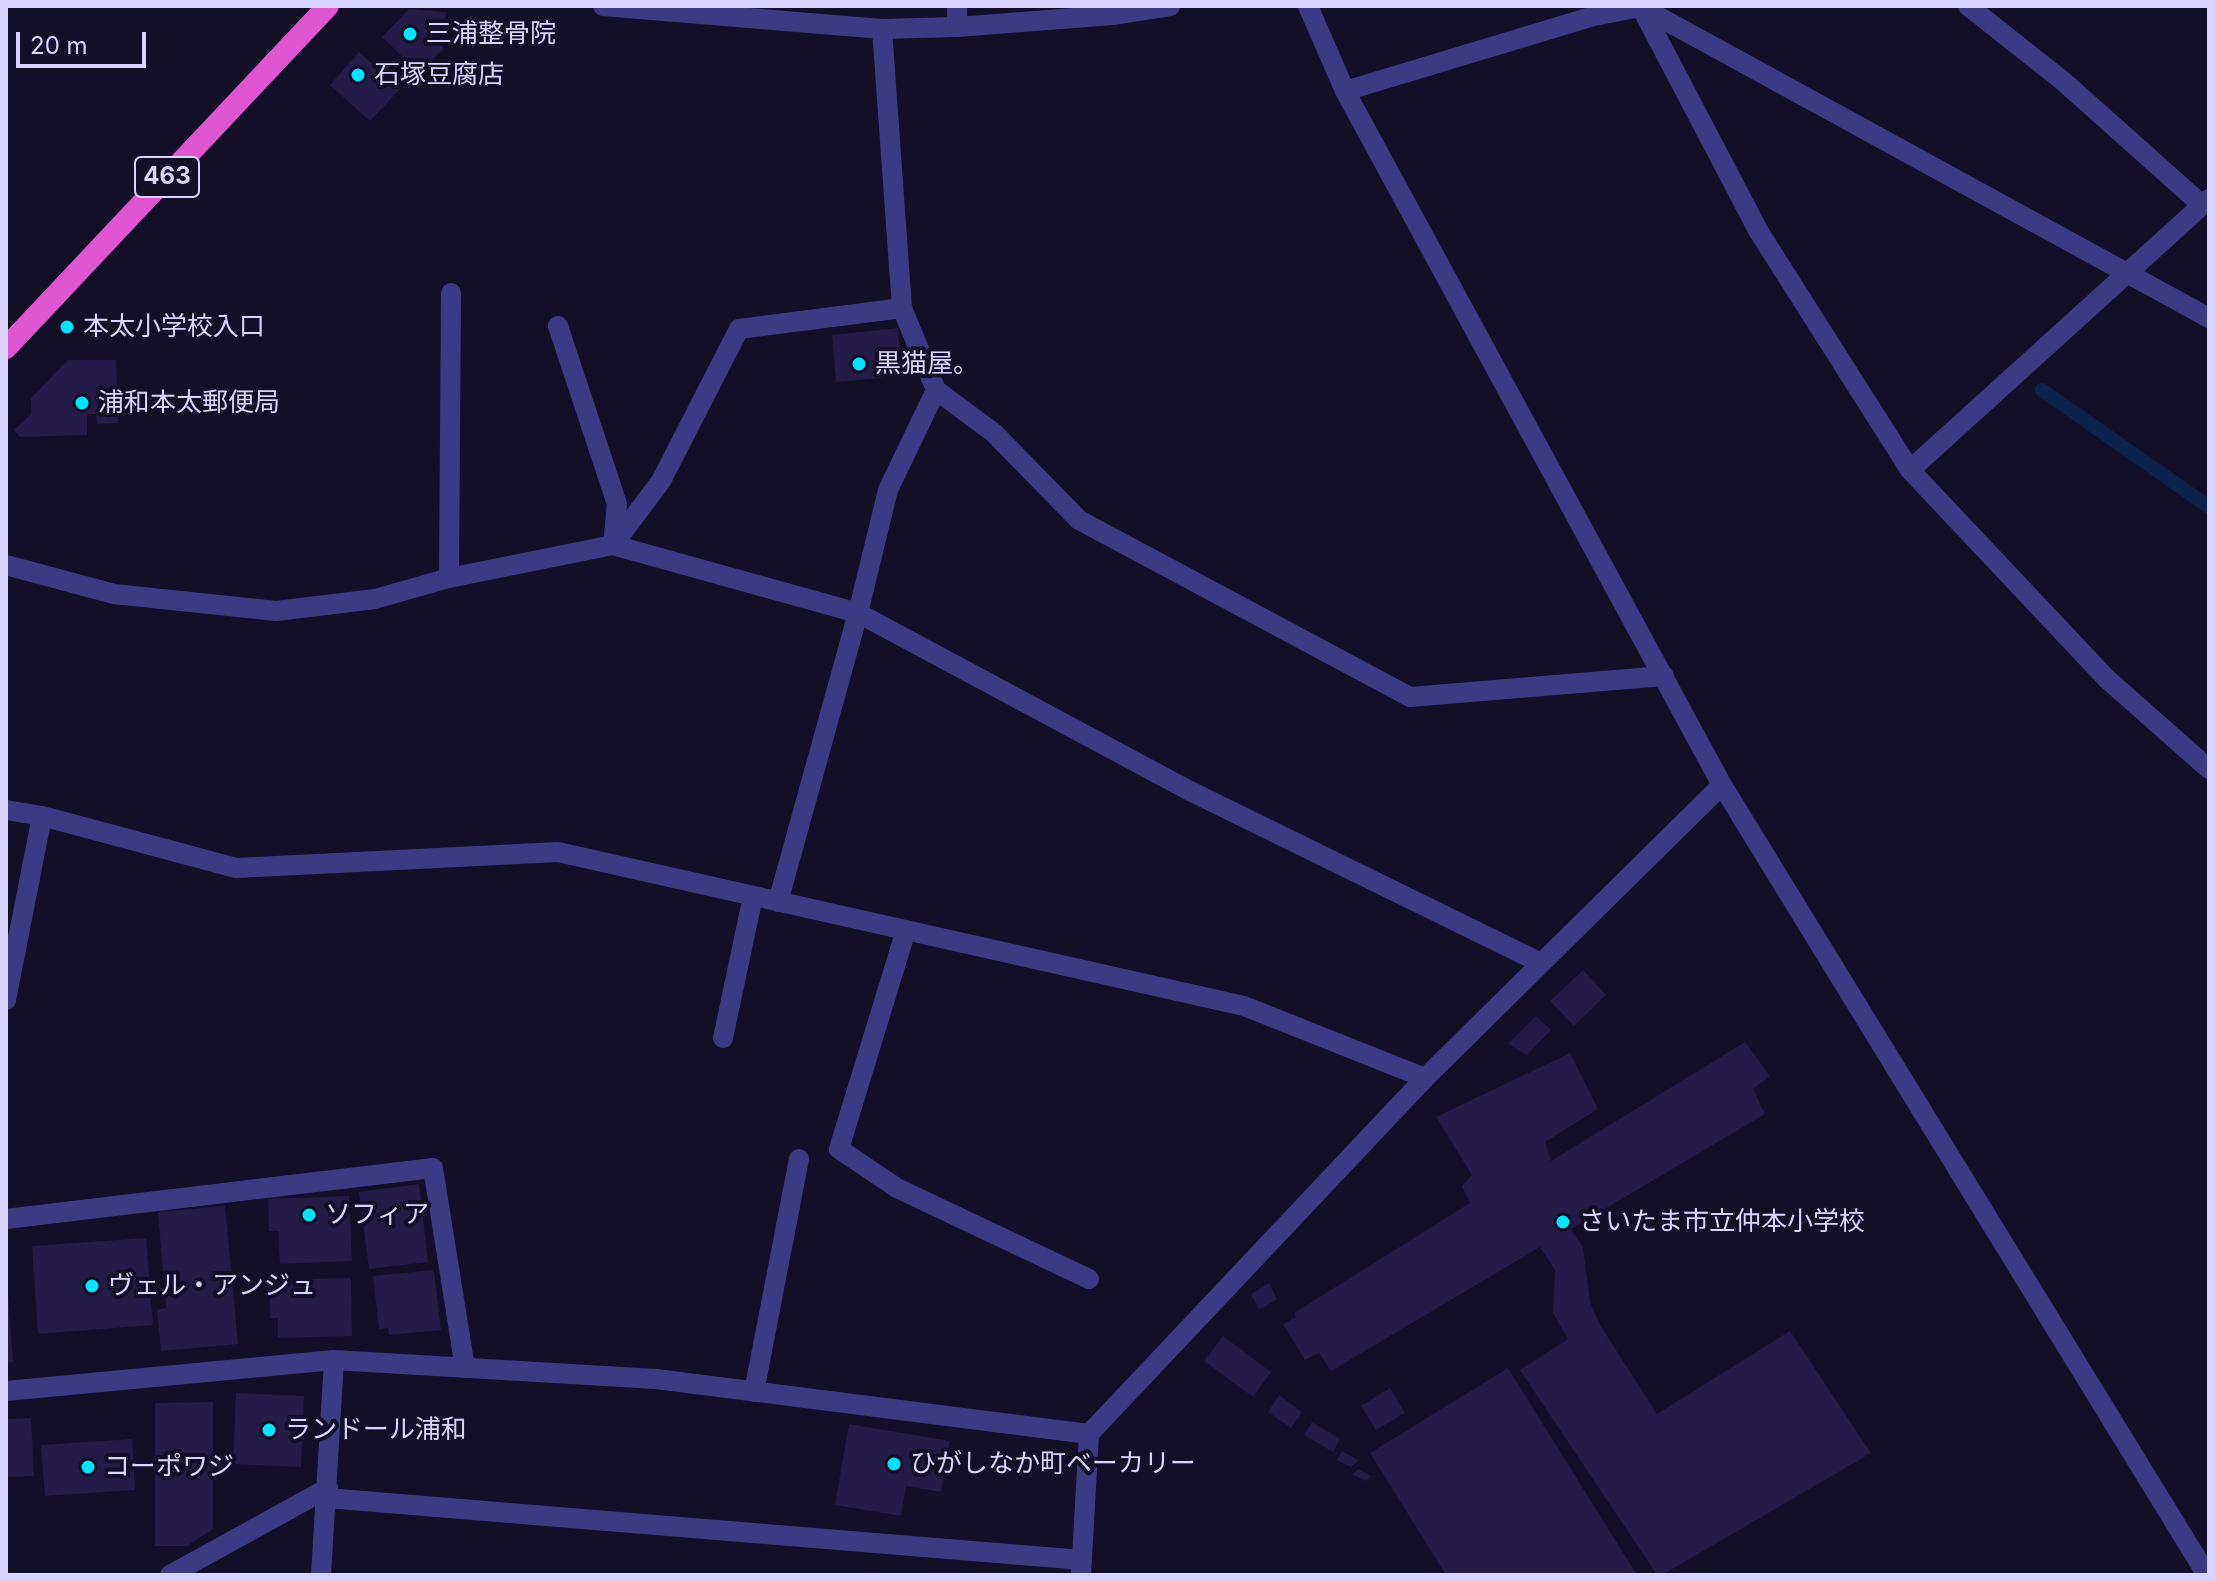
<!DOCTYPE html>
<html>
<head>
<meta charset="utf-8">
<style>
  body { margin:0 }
  #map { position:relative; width:2215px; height:1581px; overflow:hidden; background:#130f26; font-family:Inter,sans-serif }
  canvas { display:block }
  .frame { position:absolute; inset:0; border:8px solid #d9d4ff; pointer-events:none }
  .scale { position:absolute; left:16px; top:32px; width:130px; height:36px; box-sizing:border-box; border:4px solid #d9d4ff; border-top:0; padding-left:10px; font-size:24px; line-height:28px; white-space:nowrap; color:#d9d4ff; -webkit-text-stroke:6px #130f26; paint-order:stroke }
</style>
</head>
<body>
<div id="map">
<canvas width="2215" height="1581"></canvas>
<div class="frame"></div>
<div class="scale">20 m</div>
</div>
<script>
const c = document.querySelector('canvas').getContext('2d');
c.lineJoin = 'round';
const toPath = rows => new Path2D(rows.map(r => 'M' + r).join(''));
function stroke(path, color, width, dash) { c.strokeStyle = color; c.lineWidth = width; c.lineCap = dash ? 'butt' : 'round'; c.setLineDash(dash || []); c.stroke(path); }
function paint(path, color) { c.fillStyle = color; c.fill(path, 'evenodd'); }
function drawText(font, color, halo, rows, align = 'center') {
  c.font = font + ' Inter,"Noto Sans JP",sans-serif'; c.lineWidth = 8; c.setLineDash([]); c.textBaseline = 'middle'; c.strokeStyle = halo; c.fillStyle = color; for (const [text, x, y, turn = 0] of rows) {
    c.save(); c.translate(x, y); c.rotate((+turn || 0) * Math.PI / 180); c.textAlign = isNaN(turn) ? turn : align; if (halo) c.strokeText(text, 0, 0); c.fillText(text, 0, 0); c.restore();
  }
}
const stream = toPath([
  [2042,390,2209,507]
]);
const building = toPath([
  [409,9,446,12,443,49,420,74,382,37],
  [359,52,400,89,370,121,330,85],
  [898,328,902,376,836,382,832,335],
  [68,360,116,360,118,423,97,424,96,414,87,414,87,435,20,437,14,430,31,414,31,398],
  [1583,970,1606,995,1574,1026,1550,1001],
  [1536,1016,1551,1030,1527,1055,1508,1044],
  [1745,1042,1770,1076,1753,1089,1765,1114,1571,1229,1583,1247,1590,1302,1600,1325,1657,1414,1790,1331,1871,1453,1662,1575,1657,1575,1520,1370,1568,1339,1553,1313,1555,1270,1540,1247,1331,1371,1319,1353,1305,1360,1283,1324,1296,1317,1294,1313,1470,1203,1462,1186,1472,1175,1436,1117,1570,1053,1598,1109,1545,1142,1551,1161],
  [419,1184,428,1262,369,1269,359,1192],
  [349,1196,352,1261,280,1264,278,1231,269,1231,268,1199],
  [225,1206,238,1344,161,1351,157,1310,166,1308,158,1212],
  [146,1238,153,1325,38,1334,32,1246],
  [434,1270,441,1330,389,1335,388,1328,379,1329,373,1276],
  [351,1278,352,1336,278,1338,278,1318,270,1318,269,1280],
  [1269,1283,1277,1299,1259,1310,1251,1294],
  [6,1293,8,1293,13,1362,6,1363],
  [1223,1336,1271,1372,1253,1397,1204,1361],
  [1508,1368,1637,1575,1446,1575,1370,1453],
  [1390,1388,1405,1413,1376,1430,1361,1406],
  [236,1393,304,1396,301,1467,233,1464],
  [1279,1395,1302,1412,1291,1428,1268,1412],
  [213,1402,213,1529,187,1546,155,1546,155,1403],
  [31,1418,34,1476,6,1477,6,1419],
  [1312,1422,1340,1439,1333,1452,1304,1435],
  [849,1424,950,1441,941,1492,906,1486,901,1516,835,1505],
  [132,1439,135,1490,45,1496,41,1445],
  [1342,1451,1359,1460,1351,1467,1337,1460],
  [1359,1469,1371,1476,1366,1481,1352,1474]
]);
const service = toPath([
  [957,6,957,27],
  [1968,6,2063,81,2202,205],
  [558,326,617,504,613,545],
  [449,578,451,293],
  [906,930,839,1149,897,1188,1089,1279],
  [723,1038,753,896],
  [6,1219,433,1168,465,1368],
  [754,1392,799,1159],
  [1081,1575,1089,1434,1425,1078,1722,785]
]);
const minor = toPath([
  [603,6,882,29,957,27,1113,15,1170,6],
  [1308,6,1345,91,1722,785,2207,1575],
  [1641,7,1759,232,1910,470,2107,679,2209,769],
  [882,29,902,308,936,390,994,433,1079,520,1410,697,1664,676],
  [1345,91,1594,16,1641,7,2209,318],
  [1910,470,2209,199],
  [613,545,661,481,739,329,902,308],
  [6,565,114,594,276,611,375,599,449,578,613,545,858,613,1188,790,1541,963],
  [6,810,42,816,236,868,558,852,1244,1006,1425,1078],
  [778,902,858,613,888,490,936,390],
  [6,1000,42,816],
  [6,1391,334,1360,656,1379,1089,1434],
  [327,1498,1082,1560],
  [170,1575,328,1488],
  [321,1575,334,1360]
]);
const trunk = toPath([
  [6,348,328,6]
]);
const markers = [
  [410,34,8,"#00e5ff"],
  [358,75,8,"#00e5ff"],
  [67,327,8,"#00e5ff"],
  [859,364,8,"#00e5ff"],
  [82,403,8,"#00e5ff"],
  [309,1215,8,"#00e5ff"],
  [1563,1222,8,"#00e5ff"],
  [92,1286,8,"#00e5ff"],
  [269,1430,8,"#00e5ff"],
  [894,1464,8,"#00e5ff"],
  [88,1467,8,"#00e5ff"]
];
const shields = [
  [167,177,64]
];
const shieldNames = [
  ["463",167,177]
];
const poiNames = [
  ["三浦整骨院",426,34],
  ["石塚豆腐店",374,75],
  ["本太小学校入口",83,327],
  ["黒猫屋。",875,364],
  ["浦和本太郵便局",98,403],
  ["ソフィア",325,1215],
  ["さいたま市立仲本小学校",1579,1222],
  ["ヴェル・アンジュ",108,1286],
  ["ランドール浦和",285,1430],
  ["ひがしなか町ベーカリー",910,1464],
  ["コーポワジ",104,1467]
];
stroke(stream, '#0c2248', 14);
paint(building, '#241b47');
stroke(service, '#3d3a85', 20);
stroke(minor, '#3d3a85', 20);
stroke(trunk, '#e055d1', 22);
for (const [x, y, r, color] of markers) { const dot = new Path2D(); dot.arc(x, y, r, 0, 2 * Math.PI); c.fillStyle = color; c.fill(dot); stroke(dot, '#130f26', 3); }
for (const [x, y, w] of shields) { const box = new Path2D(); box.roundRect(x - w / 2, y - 20, w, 40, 6); c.fillStyle = '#130f26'; c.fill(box); stroke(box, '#d9d4ff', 2); }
drawText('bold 24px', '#d9d4ff', null, shieldNames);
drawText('26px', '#d9d4ff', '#130f26', poiNames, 'left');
</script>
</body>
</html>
